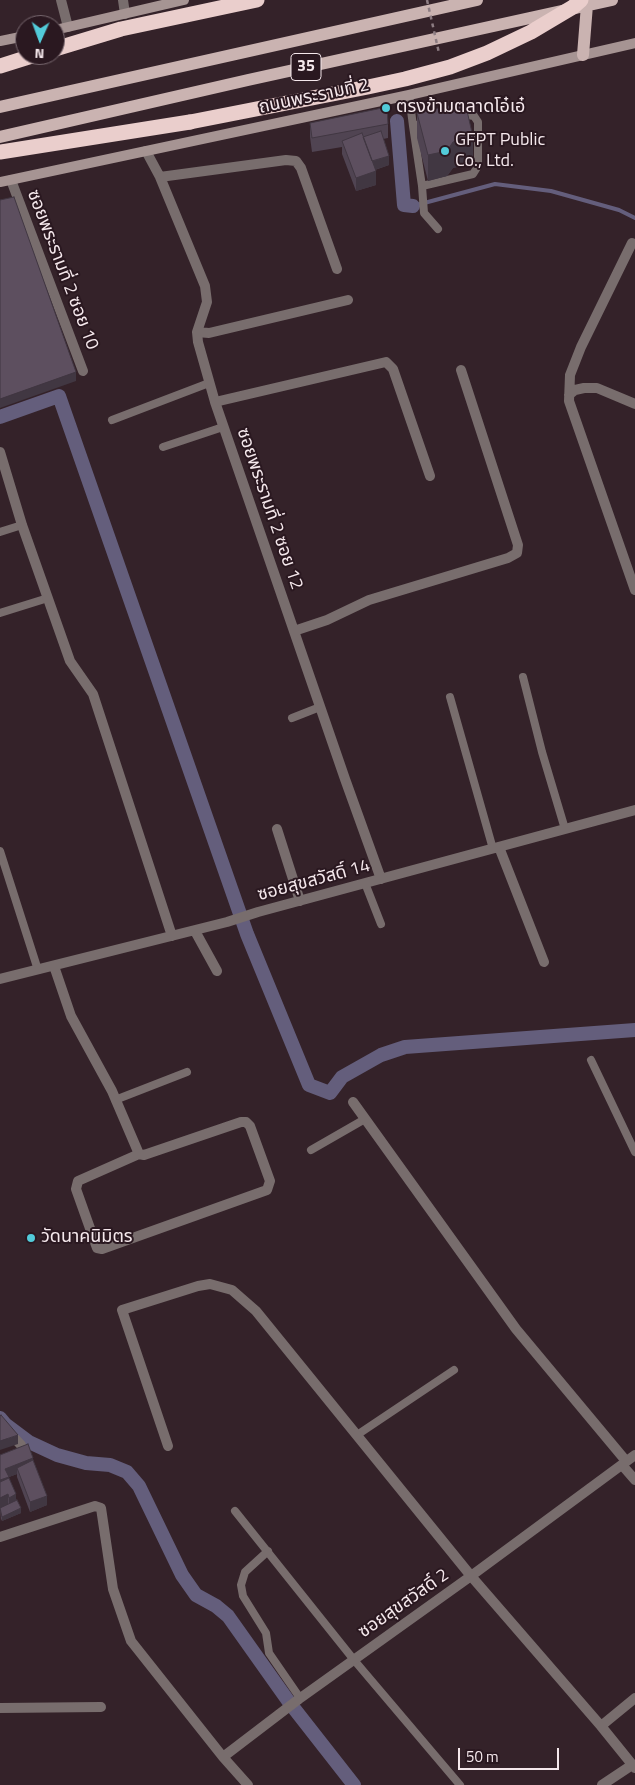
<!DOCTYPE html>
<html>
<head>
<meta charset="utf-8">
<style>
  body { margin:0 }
  #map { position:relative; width:635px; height:1785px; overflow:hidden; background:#342229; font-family:"Titillium Web",sans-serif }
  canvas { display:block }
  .north { position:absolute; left:15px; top:15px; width:50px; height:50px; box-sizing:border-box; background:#2a1820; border:1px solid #7b6b72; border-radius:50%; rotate:182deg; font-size:14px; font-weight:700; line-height:20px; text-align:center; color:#f5e8ec }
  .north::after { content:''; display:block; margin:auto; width:18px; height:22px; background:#52cbd9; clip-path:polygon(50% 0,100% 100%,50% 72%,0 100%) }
  .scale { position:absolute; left:458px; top:1748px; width:101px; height:22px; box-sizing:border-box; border:2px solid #f5e8ec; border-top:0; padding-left:6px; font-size:15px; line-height:18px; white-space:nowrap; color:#f5e8ec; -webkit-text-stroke:4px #2a1820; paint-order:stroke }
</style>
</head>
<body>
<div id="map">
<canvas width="635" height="1785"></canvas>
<div class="north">N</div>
<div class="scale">50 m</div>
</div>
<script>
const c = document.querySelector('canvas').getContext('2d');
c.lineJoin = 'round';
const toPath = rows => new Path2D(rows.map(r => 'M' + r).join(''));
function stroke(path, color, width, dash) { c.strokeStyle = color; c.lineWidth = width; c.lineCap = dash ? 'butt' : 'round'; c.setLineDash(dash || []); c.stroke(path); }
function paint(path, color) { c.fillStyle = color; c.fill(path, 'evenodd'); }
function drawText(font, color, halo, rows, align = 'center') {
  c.font = font + ' "Titillium Web","Noto Sans Thai",sans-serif'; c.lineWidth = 4; c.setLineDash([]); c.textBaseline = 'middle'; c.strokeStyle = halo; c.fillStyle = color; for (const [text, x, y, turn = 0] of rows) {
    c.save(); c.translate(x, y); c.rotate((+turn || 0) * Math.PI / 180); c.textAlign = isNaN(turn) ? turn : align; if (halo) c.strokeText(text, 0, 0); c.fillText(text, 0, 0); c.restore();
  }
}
const stream = toPath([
  [413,206,495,184,551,191,619,210,635,218]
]);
const canal = toPath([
  [397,121,404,205,413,206],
  [0,417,59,396,247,934,309,1085,330,1093,342,1077,381,1055,405,1047,635,1030],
  [0,1418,5,1424,29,1442,57,1455,86,1463,110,1465,127,1472,139,1486,182,1575,196,1595,216,1606,228,1616,289,1702,354,1785]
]);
const service = toPath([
  [409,95,413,126,425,123],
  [413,126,422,186],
  [438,229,424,213,422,186,473,174,478,166,478,122,474,116,467,115,458,117],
  [112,420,209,383],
  [163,447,223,427],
  [0,532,22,525],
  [0,613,48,598],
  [523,677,542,752,565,829],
  [450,697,493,849],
  [292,718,320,707],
  [0,851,38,970],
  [365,883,381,924],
  [591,1060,635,1152],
  [115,1100,187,1072],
  [311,1150,365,1119],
  [357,1435,454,1370],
  [235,1511,354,1660,460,1785],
  [268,1551,245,1572,241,1585,243,1596,266,1633,269,1653,300,1698]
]);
const minor = toPath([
  [61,0,68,27],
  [123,0,125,14],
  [146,151,160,177,205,286,207,302,197,332,198,342,215,402,345,779,381,879],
  [160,177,286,160,296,161,301,168,337,269],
  [11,180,83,371],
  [632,243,581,347,570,375,569,401,635,590],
  [197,332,209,333,348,300],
  [569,395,575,390,584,388,597,388,635,404],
  [215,402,386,362,393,369,430,476],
  [0,452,22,525,70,661,93,694,172,936],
  [294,631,327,620,369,600,508,558,517,553,518,545,461,370],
  [277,829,300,901],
  [499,847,544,962],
  [195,931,217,971],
  [54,966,71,1016,112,1091,139,1154],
  [0,979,227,922,258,912,635,810],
  [353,1102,516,1329,626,1461],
  [241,1122,246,1122,250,1126,270,1181,267,1190,102,1249,97,1248,76,1189,78,1181,139,1154,144,1155,241,1122],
  [0,1423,21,1445,23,1451,17,1457,0,1464],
  [168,1446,122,1310,198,1286,210,1284,232,1290,256,1311,471,1576,601,1726,635,1768],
  [622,1465,635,1480],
  [0,1537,95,1506,101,1508,113,1589,131,1641,223,1757],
  [0,1708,101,1707],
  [601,1726,635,1698],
  [248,1785,223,1757,299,1699,471,1576,635,1455],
  [602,1785,632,1765]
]);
const secondary = toPath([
  [55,30,184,0],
  [0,41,25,36],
  [0,182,409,95,635,43]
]);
const primary = toPath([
  [583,55,587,5],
  [0,107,477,0],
  [0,137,248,80,612,0]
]);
const motorway = toPath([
  [55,49,121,29,257,0],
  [0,66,35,55],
  [0,152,190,122]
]);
const pathBridge = toPath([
  [427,0,439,53]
]);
const motorwayBridge = toPath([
  [190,122,368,87,405,79,450,67,487,53,531,32,573,7,581,0]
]);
const wall = toPath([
  [417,113,473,163,453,168,447,176,428,181,417,138],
  [310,123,388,124,388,138,383,139,389,165,375,170,376,185,356,191,342,154,342,147,312,152,310,137],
  [0,1455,33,1461,47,1505,30,1512,17,1477,17,1474,9,1477,9,1478,21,1513,2,1521,1,1519,1,1522,0,1508,8,1504]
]);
const shadedWall = toPath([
  [473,137,473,163,453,168,447,176,428,181,428,155,453,142],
  [389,156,389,165,371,171,371,162],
  [376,171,376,185,356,191,356,178],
  [76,372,76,381,0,408,0,399],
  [18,1435,18,1444,0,1450,0,1441],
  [33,1458,33,1467,17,1468,17,1474,9,1477,9,1486,0,1490,0,1480,5,1469],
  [8,1494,8,1504,0,1508,0,1498],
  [16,1494,16,1504,9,1507,9,1498],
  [47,1496,47,1505,30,1512,30,1502],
  [21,1508,21,1513,2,1521,2,1517]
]);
const building = toPath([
  [465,102,473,137,453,142,447,151,428,155,417,113,465,102],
  [387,107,388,124,312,138,310,123,387,107],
  [381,131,389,156,372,161,363,137,381,131],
  [362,133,376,171,356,178,342,141,362,133],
  [14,197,76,372,0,399,0,200,14,197],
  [1,1415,18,1435,0,1441,0,1416,1,1415],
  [28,1444,33,1458,5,1469,9,1477,0,1480,0,1455,28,1444],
  [33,1460,47,1496,30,1502,17,1468,33,1460],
  [9,1478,16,1494,9,1498,8,1494,0,1498,0,1482,9,1478],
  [17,1500,21,1508,2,1517,0,1508,17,1500]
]);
const markers = [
  [386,108,5,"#52cbd9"],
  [445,151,5,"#52cbd9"],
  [31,1238,5,"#52cbd9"]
];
const shields = [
  [306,67,30]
];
const shieldNames = [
  ["35",306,67]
];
const streetNames = [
  ["ถนนพระรามที่ 2",314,97,-12],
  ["ซอยพระรามที่ 2 ซอย 10",62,270,69],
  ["ซอยพระรามที่ 2 ซอย 12",269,509,71],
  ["ซอยสุขสวัสดิ์ 14",314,881,-15],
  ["ซอยสุขสวัสดิ์ 2",404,1604,-35]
];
const poiNames = [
  ["ตรงข้ามตลาดโอ๋เอ๋",396,108],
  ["GFPT Public",455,141],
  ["Co., Ltd.",455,162],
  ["วัดนาคนิมิตร",41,1238]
];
stroke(stream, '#645e7c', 4);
stroke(canal, '#645e7c', 14);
stroke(service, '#786d6d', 8);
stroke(minor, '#786d6d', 10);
stroke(secondary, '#a69493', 10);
stroke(primary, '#cab3b1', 12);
stroke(motorway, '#eacecc', 15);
stroke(pathBridge, '#8d7d83', 2.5, [4, 4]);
stroke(motorwayBridge, '#eacecc', 15);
paint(wall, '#504452');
paint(shadedWall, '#413742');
paint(building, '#5d4f5f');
stroke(building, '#413742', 1);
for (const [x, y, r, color] of markers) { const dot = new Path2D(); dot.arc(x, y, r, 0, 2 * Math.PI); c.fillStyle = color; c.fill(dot); stroke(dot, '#2a1820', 2); }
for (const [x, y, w] of shields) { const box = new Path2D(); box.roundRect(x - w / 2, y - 13.5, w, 27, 4); c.fillStyle = '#2a1820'; c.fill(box); stroke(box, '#f5e8ec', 1); }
drawText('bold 16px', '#f5e8ec', null, shieldNames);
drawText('18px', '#f5e8ec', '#2a1820', streetNames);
drawText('18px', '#f5e8ec', '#2a1820', poiNames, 'left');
</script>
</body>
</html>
